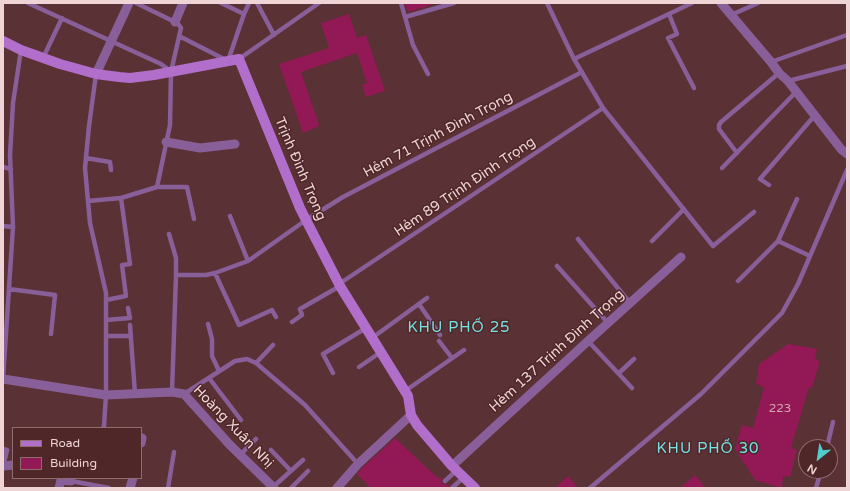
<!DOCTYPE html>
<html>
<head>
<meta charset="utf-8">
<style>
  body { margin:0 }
  #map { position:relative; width:850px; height:491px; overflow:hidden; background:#5a3134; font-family:"Varela Round",sans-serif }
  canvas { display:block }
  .frame { position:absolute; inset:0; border:4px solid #eed4d4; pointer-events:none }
  .legend { position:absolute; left:12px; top:427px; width:130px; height:52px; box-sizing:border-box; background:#4f2729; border:1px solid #8f6c6d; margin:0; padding:5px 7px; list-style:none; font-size:12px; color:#eed4d4 }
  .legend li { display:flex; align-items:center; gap:8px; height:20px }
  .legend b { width:20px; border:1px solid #8f6c6d }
  .north { position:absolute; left:798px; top:439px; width:40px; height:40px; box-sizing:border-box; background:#4f2729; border:1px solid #8f6c6d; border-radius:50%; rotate:210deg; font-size:11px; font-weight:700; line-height:16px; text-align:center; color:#eed4d4 }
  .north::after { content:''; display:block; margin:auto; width:14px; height:18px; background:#52cdce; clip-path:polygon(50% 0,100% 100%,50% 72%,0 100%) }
</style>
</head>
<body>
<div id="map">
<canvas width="850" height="491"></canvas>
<div class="frame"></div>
<ul class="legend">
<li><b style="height:5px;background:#b26ecb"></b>Road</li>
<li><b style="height:11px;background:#921955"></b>Building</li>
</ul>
<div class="north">N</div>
</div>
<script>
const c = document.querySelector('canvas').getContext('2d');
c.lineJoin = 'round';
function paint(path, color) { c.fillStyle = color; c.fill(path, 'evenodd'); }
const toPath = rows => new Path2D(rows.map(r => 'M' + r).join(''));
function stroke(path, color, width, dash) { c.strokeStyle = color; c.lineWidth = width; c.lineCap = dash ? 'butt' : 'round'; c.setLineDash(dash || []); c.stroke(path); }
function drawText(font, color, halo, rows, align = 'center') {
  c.font = font + ' "Varela Round",sans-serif'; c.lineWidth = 3; c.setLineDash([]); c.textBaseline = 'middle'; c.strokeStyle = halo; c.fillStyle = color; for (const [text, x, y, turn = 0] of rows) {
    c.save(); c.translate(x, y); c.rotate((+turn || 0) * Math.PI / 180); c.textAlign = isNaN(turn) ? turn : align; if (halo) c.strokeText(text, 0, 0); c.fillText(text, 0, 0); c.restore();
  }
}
const building = toPath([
  [405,3,433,3,434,4,408,12],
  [349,14,357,38,366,35,385,91,366,97,362,85,367,83,357,53,301,72,316,116,317,116,319,126,303,133,279,64,329,48,321,23],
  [788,344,817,349,815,359,820,361,812,388,809,387,791,448,797,450,790,477,783,476,782,488,755,480,735,449,742,425,753,428,764,387,756,384,759,364],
  [395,438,439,479,440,477,442,479,441,481,443,484,445,485,448,484,449,485,448,488,371,488,357,474,362,468],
  [695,475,706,488,680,488],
  [568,476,578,488,555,488]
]);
const lane = toPath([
  [28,3,161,64,169,70],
  [136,3,175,22,179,25,181,28,171,72,170,125,157,187],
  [221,3,244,14],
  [257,3,274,35],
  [401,3,413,45,428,74],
  [547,3,574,59,603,108,713,246,754,212],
  [669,14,677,34,668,38,694,88],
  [731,15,758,3],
  [405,17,454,3],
  [179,36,228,61,244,14,249,3],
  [43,58,62,18],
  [239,59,319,3],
  [574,59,692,3],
  [771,62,847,35],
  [96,74,89,126,85,168,90,223,106,293,106,395,104,426,103,428],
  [788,81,847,66],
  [737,153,719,129,719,125,721,122,779,73],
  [86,158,110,162,111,170],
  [3,167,11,169],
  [722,168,796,92],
  [769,185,760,179,815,115],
  [88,201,121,198,157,187,187,187,194,219],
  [230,216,248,261],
  [3,226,13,227],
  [169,234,176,258,176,275],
  [578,239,630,303],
  [652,241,684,209],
  [778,241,810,256],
  [557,266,608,323],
  [215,273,239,325,272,310,276,317],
  [738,281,778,241,797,199],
  [339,284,603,108],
  [9,289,55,295,51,334],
  [106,300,126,296,122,265,130,264,121,198],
  [419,304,440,335],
  [106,320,130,318,128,308],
  [292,322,302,315,300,309,340,286],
  [208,324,212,339,212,356,219,371],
  [130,325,135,394],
  [106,336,131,336],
  [372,338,427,298],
  [439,341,452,358],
  [588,341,632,388],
  [256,363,273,345],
  [359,367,381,352],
  [333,373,323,354,366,328],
  [619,373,634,359],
  [209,378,241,420],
  [3,379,13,227,10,155,13,103,21,50],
  [405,391,464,350],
  [172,392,176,275,206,275,215,273,248,261,306,220,343,197,582,72],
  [184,394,235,361,247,359,256,363,305,405,358,464],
  [827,447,833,422],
  [3,449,7,450,3,467],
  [271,450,291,471],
  [240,455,256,439],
  [71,480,71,481,109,488],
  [445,481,457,470],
  [273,487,303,460],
  [168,488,174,452],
  [291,488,308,471],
  [452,488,464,477],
  [590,488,701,394,782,313,798,284,847,170],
  [816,488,821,471]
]);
const street = toPath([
  [721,3,771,62,779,73,788,81,841,149,847,154],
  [175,22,183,3],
  [96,74,129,3],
  [166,142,200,148,235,144],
  [3,379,106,395,172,392,184,394,229,444,274,488],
  [141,443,142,438],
  [4,466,13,465],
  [452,466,588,341,681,257],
  [59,488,61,480,71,481],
  [130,488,133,478],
  [337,488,358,464,411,415]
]);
const secondary = toPath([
  [3,41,21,50,60,64,96,74,119,77,130,78,154,75,239,59,300,208,306,220,340,286,408,396,411,415,417,425,452,466,475,488]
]);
const numberNames = [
  ["223",780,409]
];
const streetNames = [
  ["Hẻm 71 Trịnh Đình Trọng",438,135,-28],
  ["Trịnh Đình Trọng",300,169,67],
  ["Hẻm 89 Trịnh Đình Trọng",465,187,-34],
  ["Hẻm 137 Trịnh Đình Trọng",557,351,-42],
  ["Hoàng Xuân Nhị",233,427,46]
];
const neighbourhoodNames = [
  ["KHU PHỐ 25",459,328],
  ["KHU PHỐ 30",708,449]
];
paint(building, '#921955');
stroke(lane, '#895f99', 4.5);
stroke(street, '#895f99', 9);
stroke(secondary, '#b26ecb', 10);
drawText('12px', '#d7a5b4', null, numberNames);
drawText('14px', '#eed4d4', '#4f2729', streetNames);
c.letterSpacing = '1px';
drawText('15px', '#75e1e3', '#4f2729', neighbourhoodNames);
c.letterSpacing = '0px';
</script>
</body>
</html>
